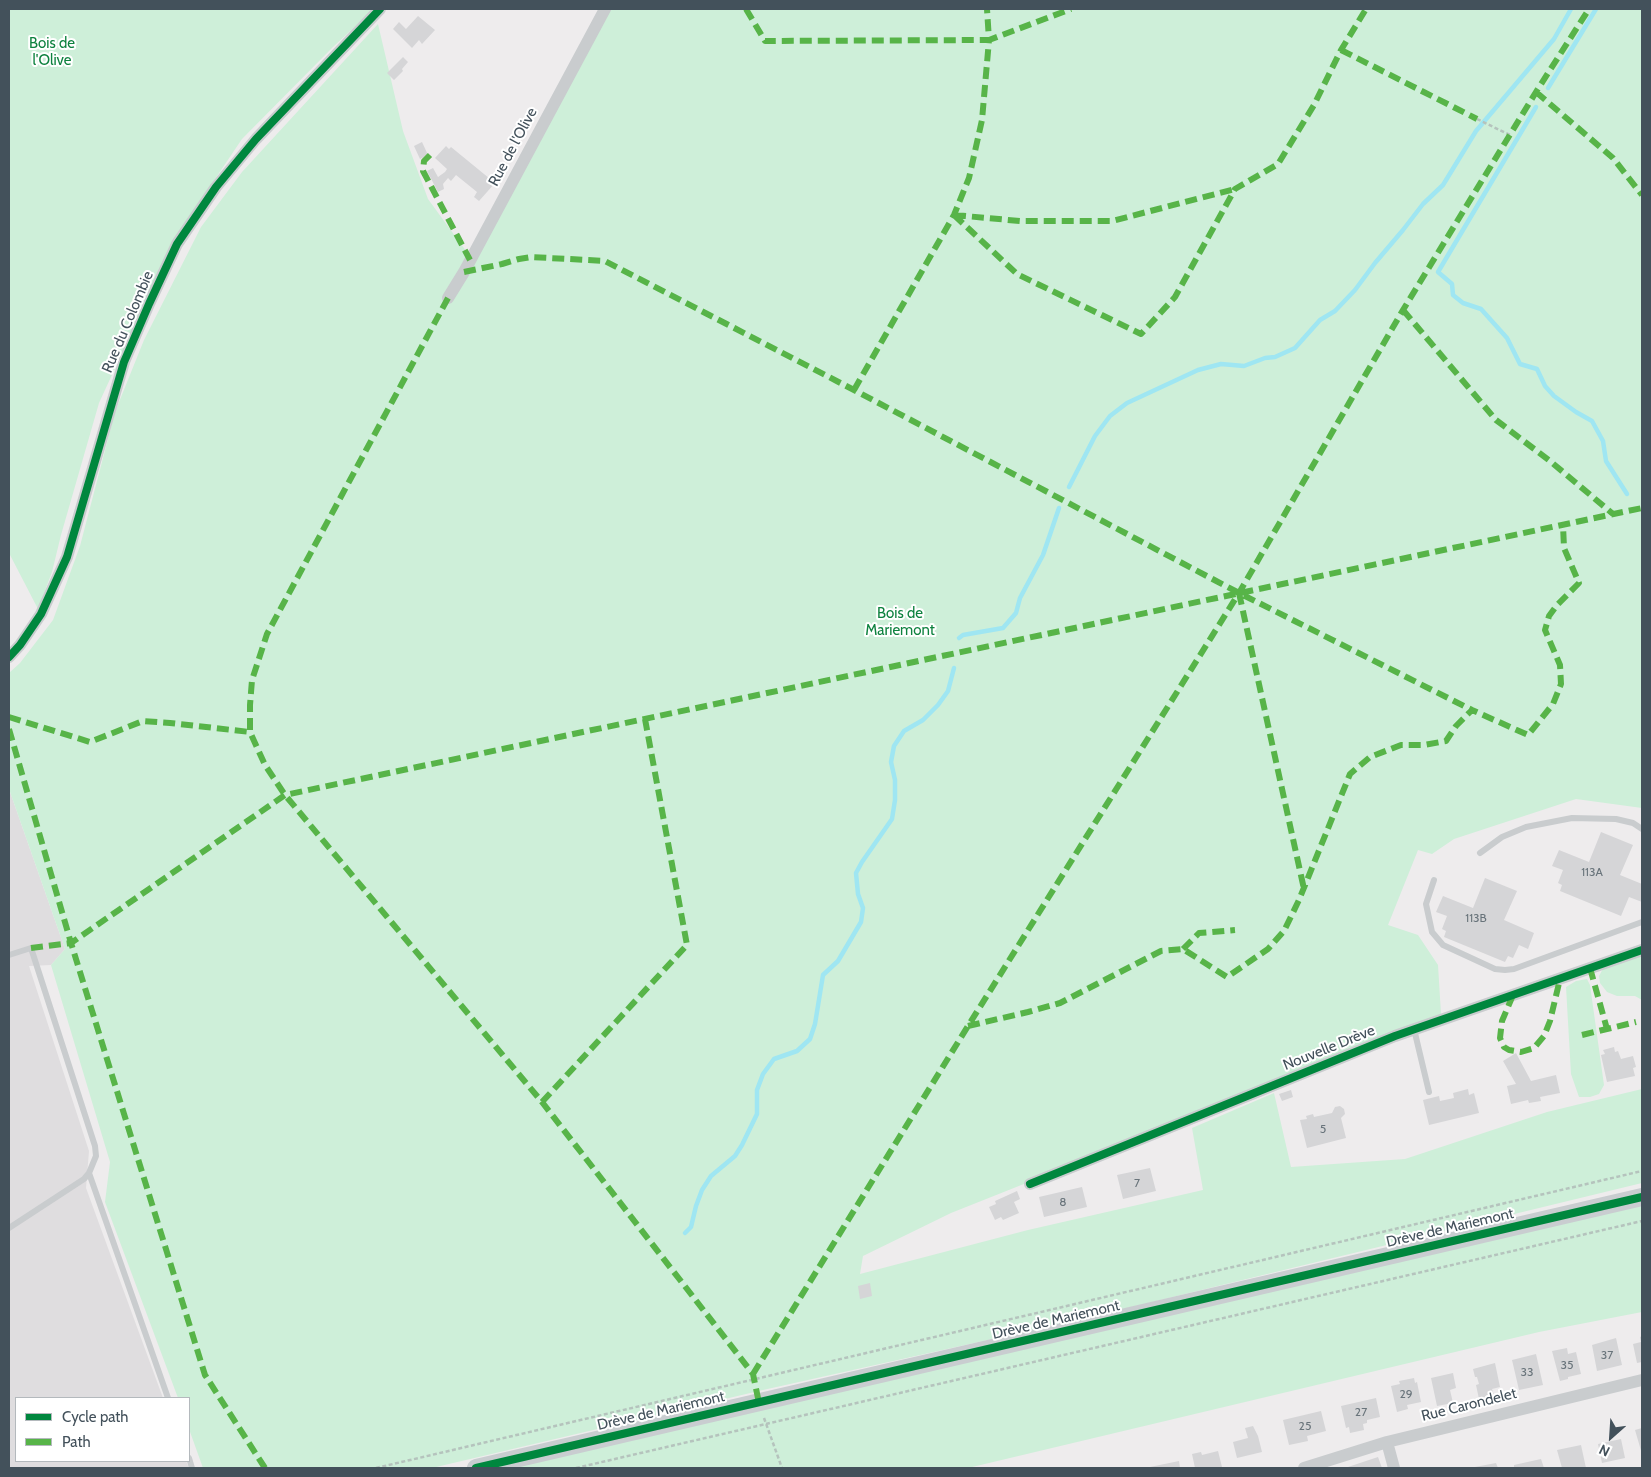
<!DOCTYPE html>
<html>
<head>
<meta charset="utf-8">
<style>
  body { margin:0 }
  #map { position:relative; width:1651px; height:1477px; overflow:hidden; background:#eeeced; font-family:Cabin,sans-serif }
  canvas { display:block }
  .frame { position:absolute; inset:0; border:10px solid #43515b; pointer-events:none }
  .legend { position:absolute; left:15px; top:1397px; width:175px; height:65px; box-sizing:border-box; background:#fff; border:1px solid #b4b9bd; margin:0; padding:6px 9px; list-style:none; font-size:15px; color:#43515b }
  .legend li { display:flex; align-items:center; gap:10px; height:25px }
  .legend b { width:25px; border:1px solid #b4b9bd }
  .north { position:absolute; left:1586px; top:1412px; width:50px; height:50px; -webkit-text-stroke:4px #fff; paint-order:stroke; rotate:206deg; font-size:14px; font-weight:700; line-height:20px; text-align:center; color:#43515b }
  .north::after { content:''; display:block; margin:auto; width:18px; height:22px; background:#43515b; clip-path:polygon(50% 0,100% 100%,50% 72%,0 100%) }
</style>
</head>
<body>
<div id="map">
<canvas width="1651" height="1477"></canvas>
<div class="frame"></div>
<ul class="legend">
<li><b style="height:6px;background:#00873e"></b>Cycle path</li>
<li><b style="height:6px;background:#57b448"></b>Path</li>
</ul>
<div class="north">N</div>
</div>
<script>
const c = document.querySelector('canvas').getContext('2d');
c.lineJoin = 'round';
function paint(path, color) { c.fillStyle = color; c.fill(path, 'evenodd'); }
const toPath = rows => new Path2D(rows.map(r => 'M' + r).join(''));
function stroke(path, color, width, dash) { c.strokeStyle = color; c.lineWidth = width; c.lineCap = dash ? 'butt' : 'round'; c.setLineDash(dash || []); c.stroke(path); }
function drawText(font, color, halo, rows, align = 'center') {
  c.font = font + ' Cabin,sans-serif'; c.lineWidth = 4; c.setLineDash([]); c.textBaseline = 'middle'; c.strokeStyle = halo; c.fillStyle = color; for (const [text, x, y, turn = 0] of rows) {
    c.save(); c.translate(x, y); c.rotate((+turn || 0) * Math.PI / 180); c.textAlign = isNaN(turn) ? turn : align; if (halo) c.strokeText(text, 0, 0); c.fillText(text, 0, 0); c.restore();
  }
}
const education = toPath([
  [9,789,65,949,51,965,29,966,89,1151,86,1188,163,1398,16,1398,16,1461,186,1461,189,1468,9,1468]
]);
const green = toPath([
  [9,9,374,9,333,47,242,139,186,222,151,290,99,403,61,535,52,572,38,609,9,553],
  [602,9,1642,9,1642,808,1576,799,1454,839,1432,854,1418,850,1388,925,1418,935,1438,965,1441,1014,1152,1133,951,1213,863,1256,860,1274,1028,1230,1203,1190,1192,1128,1274,1093,1291,1167,1405,1159,1547,1112,1642,1089,1642,1183,1082,1319,763,1390,432,1468,203,1468,189,1429,189,1398,178,1398,105,1202,110,1162,51,965,65,949,9,789,9,673,20,663,53,620,80,546,115,412,144,340,201,227,242,172,378,24,403,131,428,199,469,255],
  [1642,953,1642,1000,1635,996,1617,996,1607,992,1600,983,1599,976,1605,965],
  [1587,979,1590,985,1604,1085,1599,1094,1590,1097,1579,1097,1571,1074,1566,987,1576,981],
  [1642,1197,1642,1312,1539,1332,968,1468,476,1468]
]);
const stream = toPath([
  [1548,88,1596,9],
  [1536,107,1438,272,1452,284,1453,295,1463,303,1481,309,1507,338,1520,364,1537,369,1545,386,1554,396,1576,412,1592,421,1603,441,1606,461,1627,494],
  [1069,487,1095,436,1110,416,1127,403,1198,370,1221,364,1244,366,1265,358,1275,357,1295,348,1320,320,1335,311,1355,290,1375,263,1403,230,1423,204,1443,185,1476,131,1554,39,1571,9],
  [959,638,963,635,1003,628,1016,613,1020,598,1043,555,1059,508],
  [685,1233,691,1227,696,1206,702,1190,711,1176,735,1156,742,1145,757,1114,757,1090,763,1074,774,1059,797,1051,810,1039,815,1024,823,975,838,961,861,922,863,908,858,894,856,873,862,862,892,819,895,800,895,780,891,762,894,746,904,731,923,720,938,705,948,691,954,668]
]);
const building = toPath([
  [418,16,435,30,422,44,419,40,412,48,393,29,399,22,406,29],
  [403,57,408,62,402,69,403,71,394,80,387,73],
  [422,142,428,155,420,159,414,146],
  [446,146,449,149,451,147,495,183,479,201,474,197,477,192,456,175,451,181,448,178,443,184,444,189,438,192,427,171,433,168,438,177,445,172,447,169,435,158],
  [1601,832,1633,845,1620,875,1642,884,1642,902,1629,897,1621,916,1560,891,1562,885,1558,883,1563,870,1552,866,1559,850,1589,862],
  [1485,878,1517,891,1504,920,1534,933,1528,949,1519,945,1513,958,1508,956,1505,962,1444,937,1446,931,1442,929,1447,916,1436,912,1443,896,1473,908],
  [1614,1047,1615,1052,1618,1051,1621,1059,1633,1056,1636,1067,1633,1068,1635,1076,1607,1082,1601,1055,1605,1054,1603,1050],
  [1516,1053,1531,1081,1556,1075,1560,1093,1540,1097,1541,1101,1529,1103,1528,1100,1511,1104,1507,1086,1516,1084,1503,1061],
  [1468,1089,1469,1095,1474,1093,1479,1113,1429,1125,1423,1100,1439,1096,1440,1101,1454,1098,1453,1093],
  [1291,1090,1293,1097,1282,1101,1279,1094],
  [1340,1106,1344,1109,1345,1114,1341,1118,1346,1138,1307,1148,1300,1120,1307,1119,1306,1116,1313,1114,1314,1117,1332,1113,1335,1107],
  [1150,1168,1156,1191,1123,1199,1117,1175],
  [1082,1187,1087,1207,1044,1217,1039,1197],
  [1017,1191,1020,1199,1014,1202,1019,1213,1003,1220,1001,1217,995,1220,989,1207,996,1204,995,1201],
  [870,1283,872,1296,860,1299,858,1286],
  [1642,1336,1642,1362,1637,1363,1633,1344,1641,1342,1640,1337],
  [1616,1338,1622,1365,1597,1371,1592,1345],
  [1567,1348,1568,1354,1576,1352,1581,1374,1568,1377,1568,1379,1560,1381,1552,1351],
  [1536,1354,1543,1385,1519,1390,1512,1360],
  [1495,1363,1500,1387,1492,1389,1494,1395,1479,1399,1476,1385,1479,1384,1477,1377,1475,1377,1473,1369],
  [1453,1373,1456,1388,1450,1390,1453,1403,1437,1406,1431,1378],
  [1414,1378,1415,1383,1417,1382,1421,1402,1407,1405,1408,1409,1397,1412,1391,1386,1400,1384,1399,1381],
  [1376,1398,1380,1417,1367,1420,1367,1423,1363,1424,1364,1430,1350,1433,1349,1427,1346,1428,1341,1406],
  [1321,1411,1326,1431,1307,1436,1308,1441,1289,1445,1283,1420],
  [1253,1426,1258,1436,1262,1452,1237,1458,1233,1442,1248,1438,1245,1428],
  [1642,1428,1642,1454,1635,1430],
  [1621,1439,1625,1458,1602,1463,1598,1444],
  [1581,1445,1586,1468,1562,1468,1557,1450],
  [1218,1451,1222,1467,1195,1468,1192,1454,1201,1452,1202,1455],
  [1378,1457,1382,1468,1345,1468],
  [1541,1459,1544,1468,1514,1468,1514,1465],
  [1179,1461,1180,1468,1150,1468,1150,1467],
  [1496,1463,1498,1468,1475,1468,1475,1467]
]);
const path = toPath([
  [1477,119,1510,135],
  [764,1418,782,1468],
  [376,1468,1642,1171],
  [576,1468,1642,1221]
]);
const lane = toPath([
  [1480,853,1502,837,1526,827,1572,818,1616,819,1633,823,1642,829],
  [1434,880,1426,904,1432,932,1443,945,1495,969,1505,970,1514,969,1642,922],
  [9,955,31,948,95,1146,96,1156,89,1173,84,1179,9,1228],
  [1414,1029,1429,1092],
  [89,1173,168,1398],
  [189,1458,192,1468]
]);
const street = toPath([
  [448,298,464,272,605,9],
  [9,657,20,645,41,614,67,557,124,362,149,304,177,244,216,187,256,139,380,9],
  [1030,1184,1395,1036,1642,950],
  [1387,1442,1394,1468],
  [1304,1468,1387,1442,1642,1380]
]);
const secondary = toPath([
  [476,1468,1642,1197]
]);
const quiet = toPath([
  [746,9,765,41,989,40,987,9],
  [1341,50,1477,119],
  [1536,92,1613,158,1642,195],
  [430,155,424,161,423,171,470,260],
  [954,215,1017,274,1141,334,1175,297,1235,189,1278,164,1314,105,1341,50,1366,9],
  [954,215,1020,221,1112,221,1235,189],
  [464,272,502,264,519,259,531,257,605,261,854,390,1239,593,1472,710],
  [448,298,267,634,252,680,250,705,250,732,265,765,285,795,542,1102,753,1374,759,1403],
  [1403,310,1496,420,1550,461,1613,514],
  [854,390,954,215,969,178,982,120,989,40,1071,9],
  [1239,593,1304,889],
  [9,717,90,742,143,721,170,723,250,732],
  [9,729,71,943,205,1375,265,1468],
  [31,948,71,943,285,795,1642,508],
  [1183,949,1199,933,1235,930],
  [1590,968,1607,1029],
  [1513,995,1502,1021,1500,1038,1504,1047,1509,1050,1521,1052,1534,1048,1544,1036,1550,1021,1560,979],
  [968,1026,1028,1012,1060,1003,1161,951,1183,949,1227,977,1268,949,1284,931,1299,900,1350,774,1370,757,1401,745,1424,745,1446,741,1456,726,1472,710,1528,735,1553,704,1561,684,1560,665,1545,630,1549,616,1557,605,1579,583,1564,548,1563,525],
  [1582,1035,1636,1022],
  [542,1102,687,945,645,719],
  [753,1374,968,1026,1239,593,1403,310,1536,92,1589,9]
]);
const cycleway = toPath([
  [9,657,20,645,41,614,67,557,124,362,149,304,177,244,216,187,256,139,380,9],
  [1030,1184,1395,1036,1642,950],
  [476,1468,1642,1197]
]);
const numberNames = [
  ["113A",1592,872],
  ["113B",1476,918],
  ["5",1323,1129],
  ["7",1137,1183],
  ["8",1063,1202],
  ["37",1607,1355],
  ["35",1567,1365],
  ["33",1527,1372],
  ["29",1406,1394],
  ["27",1361,1412],
  ["25",1305,1426]
];
const parkNames = [
  ["Bois de",52,44],
  ["l'Olive",52,61],
  ["Bois de",900,614],
  ["Mariemont",900,631]
];
const streetNames = [
  ["Rue de l'Olive",513,147,-62],
  ["Rue du Colombie",128,322,-67],
  ["Nouvelle Drève",1329,1048,-22],
  ["Drève de Mariemont",1450,1228,-13],
  ["Drève de Mariemont",1056,1320,-13],
  ["Rue Carondelet",1469,1405,-14],
  ["Drève de Mariemont",661,1411,-13]
];
paint(education, '#dfdddf');
paint(green, '#ceefd9');
stroke(stream, '#9fe6f2', 4.5);
paint(building, '#d5d5d7');
stroke(path, '#b5c3bd', 2.5, [4, 2.5]);
stroke(lane, '#c9ccce', 6);
stroke(street, '#c9ccce', 12);
stroke(secondary, '#c9cdd0', 18);
stroke(quiet, '#57b448', 6, [12, 6]);
stroke(cycleway, '#00873e', 8);
drawText('12px', '#69747b', null, numberNames);
drawText('15px', '#0e823f', '#fff', parkNames);
drawText('15px', '#43515b', '#fff', streetNames);
</script>
</body>
</html>
